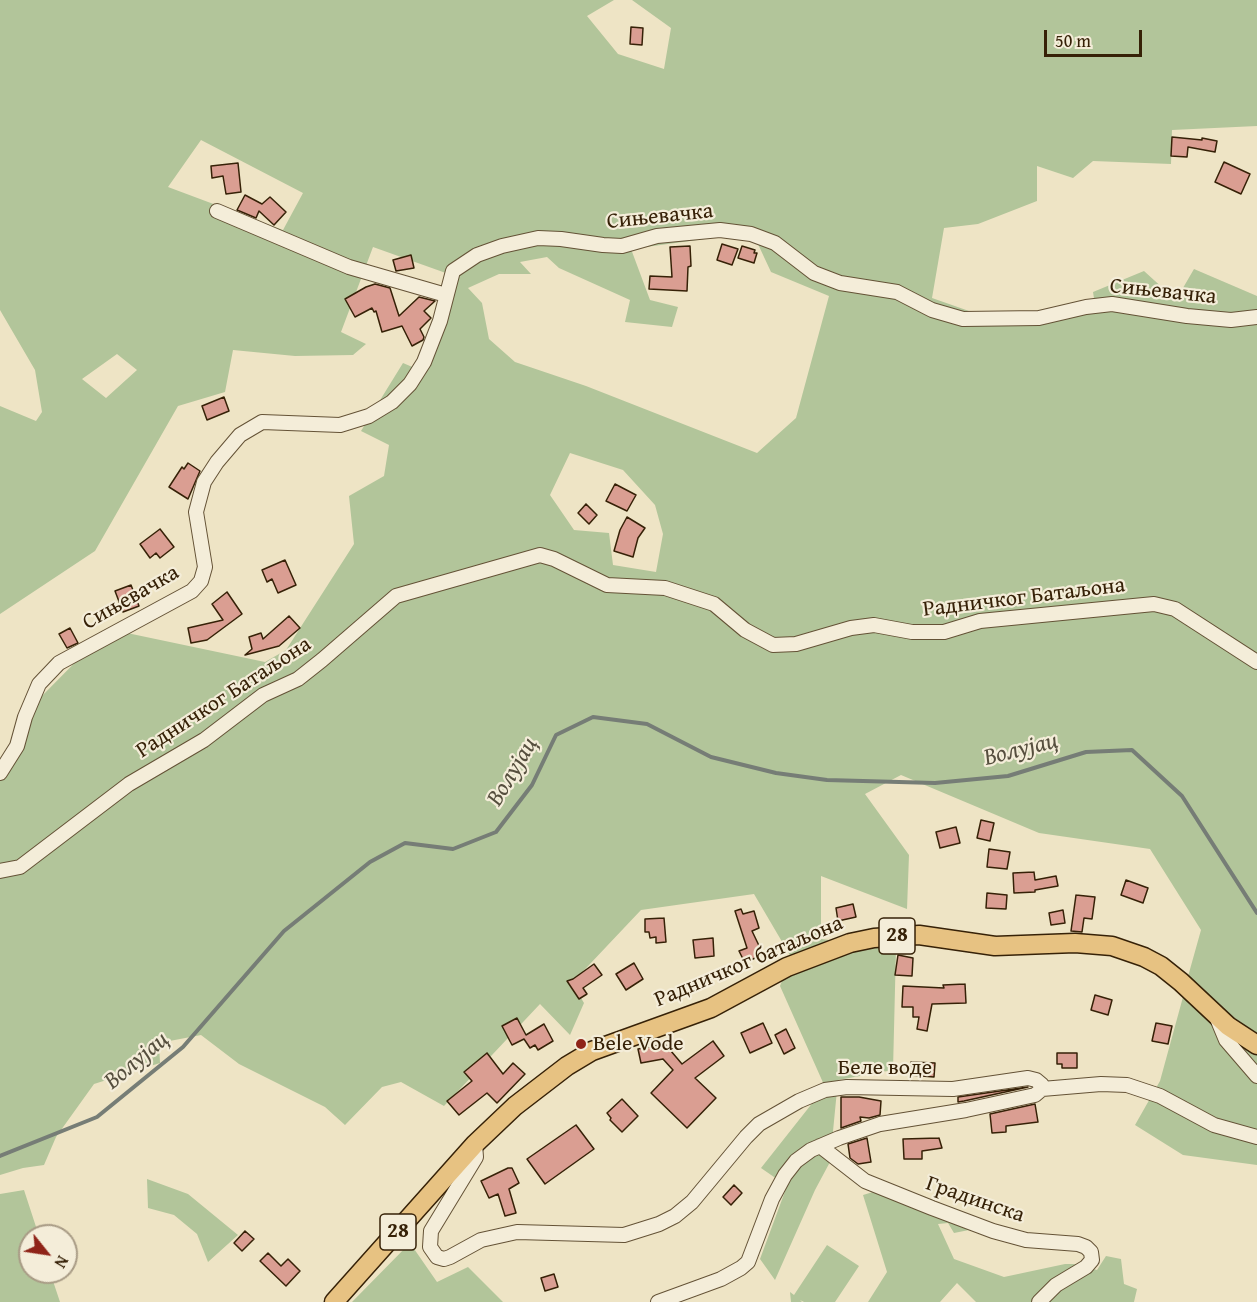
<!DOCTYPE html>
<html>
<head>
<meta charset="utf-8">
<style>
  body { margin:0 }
  #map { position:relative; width:1257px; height:1302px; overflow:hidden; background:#eee4c5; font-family:"Gentium Book Plus",serif }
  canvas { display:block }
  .north { position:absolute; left:18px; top:1224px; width:60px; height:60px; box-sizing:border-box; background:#f4edd9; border:2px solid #a89b85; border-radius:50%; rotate:120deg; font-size:16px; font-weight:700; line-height:24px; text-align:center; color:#362107 }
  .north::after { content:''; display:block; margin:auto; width:21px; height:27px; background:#8f2418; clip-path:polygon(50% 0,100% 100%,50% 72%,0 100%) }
  .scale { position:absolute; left:1044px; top:30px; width:98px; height:27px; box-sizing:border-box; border:3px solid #362107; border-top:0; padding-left:8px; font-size:18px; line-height:21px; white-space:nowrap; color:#362107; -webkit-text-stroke:4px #f4edd9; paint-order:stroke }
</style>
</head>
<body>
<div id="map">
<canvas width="1257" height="1302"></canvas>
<div class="north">N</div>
<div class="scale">50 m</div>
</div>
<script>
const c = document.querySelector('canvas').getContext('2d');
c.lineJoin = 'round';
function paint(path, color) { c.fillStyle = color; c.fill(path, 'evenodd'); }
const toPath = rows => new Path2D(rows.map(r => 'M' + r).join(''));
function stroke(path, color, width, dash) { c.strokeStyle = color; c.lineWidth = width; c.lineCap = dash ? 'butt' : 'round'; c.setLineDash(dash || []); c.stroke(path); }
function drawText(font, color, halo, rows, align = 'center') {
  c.font = font + ' "Gentium Book Plus",serif'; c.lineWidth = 4.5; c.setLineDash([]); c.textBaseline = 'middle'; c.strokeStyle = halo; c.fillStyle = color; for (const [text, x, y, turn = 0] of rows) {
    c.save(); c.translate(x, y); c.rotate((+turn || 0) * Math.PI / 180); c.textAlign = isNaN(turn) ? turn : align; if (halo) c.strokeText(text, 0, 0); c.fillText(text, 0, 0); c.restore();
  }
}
const green = toPath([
  [0,0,614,0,587,16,618,54,664,69,671,28,632,0,1257,0,1257,126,1172,130,1171,164,1093,161,1073,178,1037,166,1037,201,978,224,944,228,932,298,1006,324,1096,311,1093,292,1144,271,1176,300,1194,269,1257,296,1257,1036,1238,1026,1187,980,1201,930,1150,849,1039,833,901,775,865,794,909,855,907,909,821,876,821,939,896,948,893,1070,838,1080,830,1162,815,1190,775,1280,760,1259,787,1186,761,1168,825,1087,780,986,791,957,754,894,641,910,572,983,584,1003,570,1035,540,1004,444,1106,401,1082,382,1087,345,1125,325,1107,239,1064,201,1035,159,1043,160,1063,94,1084,56,1137,44,1165,23,1168,0,1175,0,764,38,700,108,629,265,662,286,650,354,544,349,496,384,476,389,445,361,431,403,363,424,372,457,277,373,247,341,332,366,344,353,355,295,356,233,350,225,392,178,406,95,551,0,614,0,406,36,421,42,412,35,370,0,310],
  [201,140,303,193,283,230,168,187],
  [727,236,757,242,771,272,829,296,796,418,757,453,586,386,515,362,489,339,482,303,468,288,499,274,531,274,520,262,547,257,559,268,630,300,625,322,672,327,678,307,650,300,631,249],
  [117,354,137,370,106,398,82,379],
  [570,453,623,470,655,505,663,534,656,572,613,565,609,533,574,530,550,495],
  [1183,997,1245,1046,1257,1051,1257,1165,1183,1155,1135,1125,1160,1081],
  [147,1179,188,1194,238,1235,208,1262,197,1234,174,1215,148,1208],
  [24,1190,39,1236,30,1236,30,1272,50,1272,60,1302,0,1302,0,1194],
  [873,1192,965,1217,969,1230,954,1233,948,1223,938,1224,954,1259,1004,1277,1065,1264,1074,1264,1097,1270,1106,1256,1121,1259,1124,1284,1137,1289,1134,1302,976,1302,957,1283,940,1302,868,1302,887,1272,863,1195],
  [410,1243,437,1282,468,1267,503,1302,352,1302],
  [827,1245,859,1266,835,1302,804,1302,800,1300,802,1302,791,1302,790,1292,794,1295]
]);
const stream = toPath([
  [0,1156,97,1117,183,1047,284,931,370,862,405,843,453,849,496,832,532,785,556,735,593,717,647,724,711,757,776,773,827,780,935,783,1008,776,1086,752,1132,750,1182,796,1257,913]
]);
const building = toPath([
  [631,27,643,28,642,45,630,44,631,27],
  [1172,137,1202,140,1202,138,1217,141,1215,152,1188,147,1187,157,1171,156,1172,137],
  [1224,162,1250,174,1241,194,1215,182,1224,162],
  [238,163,241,192,226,194,223,176,212,178,211,166,238,163],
  [245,195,262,204,270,197,286,212,274,225,259,211,256,218,237,210,245,195],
  [722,244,738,249,732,265,717,260,722,244],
  [690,246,691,266,688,267,687,291,649,289,650,276,672,277,670,247,690,246],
  [742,246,755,250,754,253,757,253,754,263,738,258,742,246],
  [411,255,414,268,396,271,393,260,411,255],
  [375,284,390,288,399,316,419,297,435,301,424,311,431,318,420,329,424,337,423,340,412,346,402,326,382,332,376,311,374,312,372,308,355,317,345,299,366,287,375,284],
  [224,397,229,411,207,420,202,406,224,397],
  [188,463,200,471,188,499,169,487,182,467,184,469,188,463],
  [615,484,636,495,627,511,606,501,615,484],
  [586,504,597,515,589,524,578,513,586,504],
  [627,517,645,528,638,538,633,557,614,551,620,530,627,517],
  [160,529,174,547,160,558,156,553,150,558,140,544,160,529],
  [285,560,296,585,278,593,272,579,267,582,262,570,285,560],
  [131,585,139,606,123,612,115,591,131,585],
  [227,592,242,614,207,640,191,643,188,628,223,620,212,604,227,592],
  [289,616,300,628,279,646,245,655,252,649,249,637,261,633,263,639,289,616],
  [70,628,78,643,67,648,59,634,70,628],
  [981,820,994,823,990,841,977,838,981,820],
  [956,827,960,843,940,848,936,832,956,827],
  [989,849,1010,852,1007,869,987,867,989,849],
  [1034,872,1035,880,1056,876,1058,886,1035,890,1035,892,1014,893,1013,873,1034,872],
  [1126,880,1148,888,1143,903,1121,895,1126,880],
  [987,893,1007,895,1006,909,986,908,987,893],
  [1076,895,1095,897,1092,919,1084,918,1082,932,1071,931,1076,895],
  [853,904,856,917,838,921,836,908,853,904],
  [741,909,743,914,754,911,759,928,752,931,763,954,745,963,739,951,747,948,735,911,741,909],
  [1063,910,1065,923,1051,925,1049,913,1063,910],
  [664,918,666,942,656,943,656,937,650,938,649,932,645,932,645,919,664,918],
  [713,938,714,956,695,958,693,940,713,938],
  [898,955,913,958,912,976,895,975,898,955],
  [634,963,643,979,626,990,616,974,634,963],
  [594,964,602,975,583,988,587,994,579,999,567,981,573,979,594,964],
  [965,984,966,1003,932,1004,927,1031,917,1029,919,1017,913,1017,913,1007,902,1007,903,986,944,988,943,985,965,984],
  [1095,995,1112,1000,1108,1015,1091,1010,1095,995],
  [517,1018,526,1035,544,1024,553,1041,538,1050,535,1045,530,1048,524,1039,512,1045,502,1026,517,1018],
  [763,1023,772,1043,750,1053,741,1033,763,1023],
  [1156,1023,1172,1026,1168,1044,1152,1041,1156,1023],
  [786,1029,795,1048,784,1054,775,1035,786,1029],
  [713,1041,724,1056,695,1078,716,1098,687,1128,651,1093,673,1070,663,1059,641,1063,638,1049,665,1044,682,1064,713,1041],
  [487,1053,503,1074,513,1063,525,1074,497,1103,487,1093,459,1115,447,1101,472,1081,464,1072,487,1053],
  [1057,1053,1077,1053,1077,1068,1062,1068,1062,1064,1057,1064,1057,1053],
  [911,1062,935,1063,934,1077,910,1075,911,1062],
  [1028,1087,964,1101,958,1102,958,1097,1028,1087],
  [841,1097,859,1097,881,1101,880,1115,869,1118,860,1117,861,1121,841,1128,841,1097],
  [622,1099,638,1116,622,1132,610,1120,611,1118,607,1113,622,1099],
  [1035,1104,1038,1122,1006,1126,1006,1132,992,1133,990,1114,1035,1104],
  [576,1125,594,1149,545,1184,527,1159,576,1125],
  [867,1138,871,1162,858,1164,850,1158,848,1144,867,1138],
  [939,1138,942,1148,922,1151,922,1159,904,1159,903,1139,939,1138],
  [508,1168,512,1168,519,1183,509,1189,516,1213,505,1216,498,1194,489,1198,481,1181,508,1168],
  [734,1185,742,1193,731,1205,723,1197,734,1185],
  [245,1231,254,1239,242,1251,234,1243,245,1231],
  [268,1253,281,1266,288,1259,300,1271,286,1286,260,1261,268,1253],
  [554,1274,558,1287,545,1291,541,1278,554,1274]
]);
const minor = toPath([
  [217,211,349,267,446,295],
  [0,773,17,746,25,717,39,684,59,663,192,591,201,581,205,567,196,512,204,482,217,462,240,435,262,422,340,425,369,416,392,402,410,384,424,362,440,321,453,271,477,255,502,246,538,238,561,239,603,245,622,246,657,236,720,230,751,234,775,243,814,273,840,283,897,292,932,310,963,319,1039,318,1086,307,1112,304,1187,316,1231,320,1257,317],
  [0,871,20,867,129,784,204,740,263,695,298,679,322,660,396,596,540,555,554,559,607,585,665,588,714,604,745,630,773,645,796,644,851,628,874,625,912,632,944,632,980,621,1154,604,1175,609,1257,662],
  [1216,1016,1226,1040,1257,1076],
  [1042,1089,1101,1084,1127,1085,1160,1096,1214,1125,1257,1137],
  [475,1144,476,1157,431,1231,430,1247,437,1257,444,1259,450,1257,481,1240,517,1232,624,1235,659,1224,675,1216,692,1202,746,1137,759,1124,799,1101,825,1090,847,1087,953,1089,1028,1078,1036,1080,1042,1085,1042,1089,1035,1095,966,1110,880,1124,839,1138,811,1150,796,1161,785,1175,772,1199,748,1262,741,1268,721,1279,658,1302],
  [820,1146,865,1181,932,1208,993,1231,1026,1240,1078,1244,1086,1247,1091,1252,1092,1260,1086,1267,1056,1285,1039,1302]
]);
const major = toPath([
  [334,1302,475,1144,515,1106,567,1066,592,1051,711,1008,787,967,850,943,874,938,919,935,995,946,1075,943,1112,946,1144,957,1161,966,1181,982,1228,1026,1257,1045]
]);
const markers = [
  [581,1044,6,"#8f2418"]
];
const shields = [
  [897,936,36],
  [398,1232,36]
];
const shieldNames = [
  ["28",897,936],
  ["28",398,1232]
];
const streetNames = [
  ["Сињевачка",660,217,-6],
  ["Сињевачка",1163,292,6],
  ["Сињевачка",131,598,-30],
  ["Радничког Батаљона",1024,598,-7],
  ["Радничког Батаљона",224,698,-33],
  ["Радничког батаљона",749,962,-23],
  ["Беле воде",885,1068],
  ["Градинска",975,1200,19]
];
const poiNames = [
  ["Bele Vode",593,1044]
];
const waterNames = [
  ["Волујац",1021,750,-14],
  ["Волујац",513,772,-59],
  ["Волујац",137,1061,-40]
];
paint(green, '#b2c59a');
stroke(stream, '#767d76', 4);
paint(building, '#da9e92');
stroke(building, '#362107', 1.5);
stroke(minor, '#645236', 16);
stroke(major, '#362107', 21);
stroke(minor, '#f4edd9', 14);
stroke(major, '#e7c282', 18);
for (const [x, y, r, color] of markers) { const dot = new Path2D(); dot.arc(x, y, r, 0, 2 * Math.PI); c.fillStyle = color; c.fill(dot); stroke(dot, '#f4edd9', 2); }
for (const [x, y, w] of shields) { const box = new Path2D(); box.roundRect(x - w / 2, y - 18, w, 36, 4.5); c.fillStyle = '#f4edd9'; c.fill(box); stroke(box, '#362107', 1.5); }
drawText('bold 21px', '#362107', null, shieldNames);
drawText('22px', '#362107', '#f4edd9', streetNames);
drawText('22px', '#362107', '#f4edd9', poiNames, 'left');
drawText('italic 24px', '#564f3e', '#f4edd9', waterNames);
</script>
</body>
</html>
